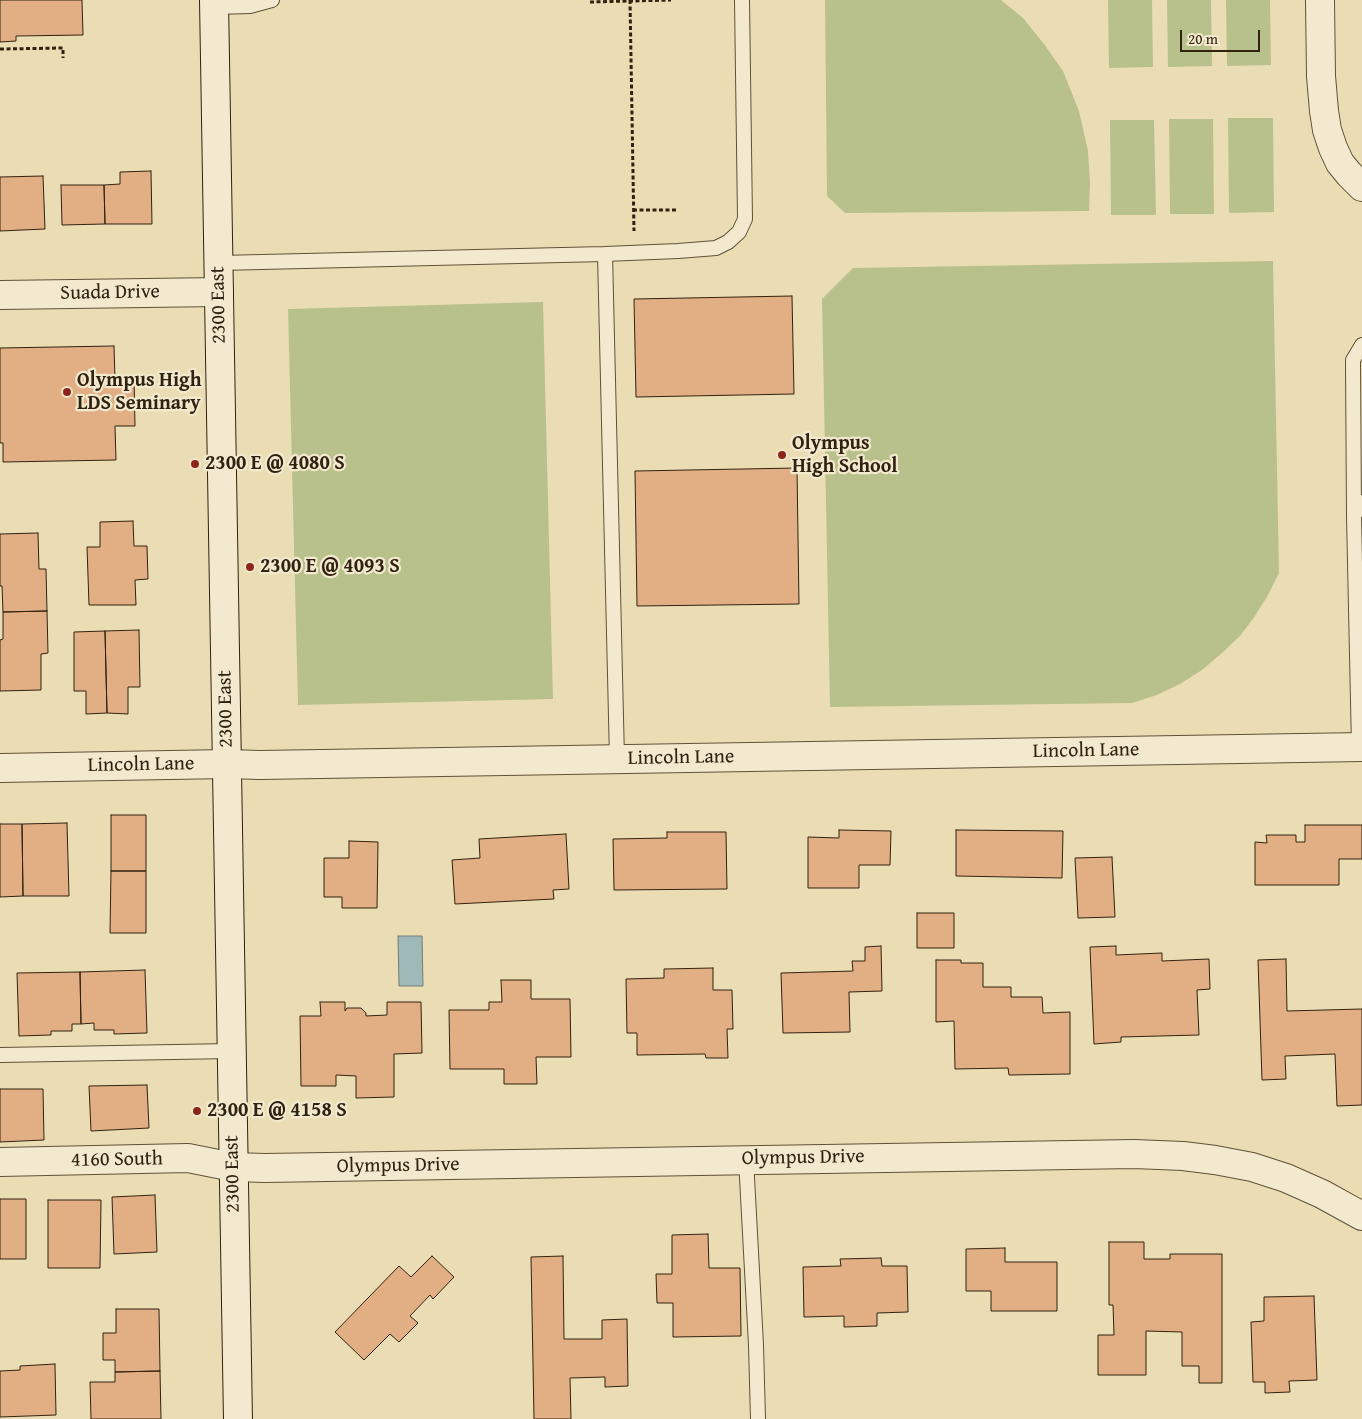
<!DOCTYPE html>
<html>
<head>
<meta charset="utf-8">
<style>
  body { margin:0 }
  #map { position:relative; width:1362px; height:1419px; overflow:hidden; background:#ebddb3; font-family:"Gentium Book Plus",serif }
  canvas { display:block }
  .scale { position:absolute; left:1180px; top:30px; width:80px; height:22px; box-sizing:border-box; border:2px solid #312210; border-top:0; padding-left:6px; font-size:15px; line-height:18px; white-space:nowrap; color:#312210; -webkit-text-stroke:4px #f2e9ce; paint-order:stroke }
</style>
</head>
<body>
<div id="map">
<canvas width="1362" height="1419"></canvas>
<div class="scale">20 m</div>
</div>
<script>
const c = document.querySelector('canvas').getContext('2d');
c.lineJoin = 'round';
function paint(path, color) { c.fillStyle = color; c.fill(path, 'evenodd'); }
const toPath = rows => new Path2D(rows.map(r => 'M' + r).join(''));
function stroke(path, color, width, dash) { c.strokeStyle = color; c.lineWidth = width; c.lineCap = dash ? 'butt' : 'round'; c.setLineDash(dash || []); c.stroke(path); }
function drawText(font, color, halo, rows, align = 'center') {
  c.font = font + ' "Gentium Book Plus",serif'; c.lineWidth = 4.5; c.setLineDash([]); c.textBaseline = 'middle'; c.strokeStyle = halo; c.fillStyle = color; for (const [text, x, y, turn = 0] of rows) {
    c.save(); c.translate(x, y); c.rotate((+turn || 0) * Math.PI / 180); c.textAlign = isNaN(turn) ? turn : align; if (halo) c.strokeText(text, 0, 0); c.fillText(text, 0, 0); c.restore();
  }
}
const green = toPath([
  [825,0,1001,0,1023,18,1044,44,1063,71,1079,111,1088,151,1090,183,1089,211,845,213,827,196],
  [1108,0,1152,0,1153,67,1109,68],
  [1167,0,1211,0,1212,66,1168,67],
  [1226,0,1270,0,1271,65,1227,66],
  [1228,118,1273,118,1274,212,1229,213],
  [1169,119,1213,119,1214,214,1170,214],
  [1110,120,1154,120,1156,215,1111,215],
  [1273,261,1279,573,1268,595,1255,616,1240,636,1222,653,1202,670,1180,684,1157,695,1132,703,830,707,822,299,853,268],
  [543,302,553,699,298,705,288,309]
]);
const water = toPath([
  [398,936,422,936,423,986,399,986,398,936]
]);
const building = toPath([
  [0,0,82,0,83,35,16,36,16,41,0,42,0,0],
  [151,171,152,224,105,224,104,185,120,184,120,172,151,171],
  [43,176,45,229,0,231,0,177,43,176],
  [61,185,104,185,105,224,62,225,61,185],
  [792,296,794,394,636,397,634,299,792,296],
  [114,346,115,380,134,379,135,426,115,426,116,460,3,462,3,443,0,443,0,348,114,346],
  [797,468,799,604,637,606,635,471,797,468],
  [133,521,134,546,147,546,148,579,135,580,136,605,89,605,87,547,100,547,100,522,133,521],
  [38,533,39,569,46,569,47,611,3,612,2,586,0,586,0,534,38,533],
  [47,611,48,653,41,654,41,690,0,691,0,640,3,639,3,612,47,611],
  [139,630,140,687,128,687,128,714,107,713,105,631,139,630],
  [105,631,107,713,86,714,86,691,74,691,74,632,105,631],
  [111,815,146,815,146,871,111,871,111,815],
  [67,823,69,896,23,896,22,824,67,823],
  [0,824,22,824,23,896,0,897,0,824],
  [1305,825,1362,825,1362,859,1339,859,1339,885,1255,885,1255,842,1267,843,1266,835,1296,835,1296,842,1305,842,1305,825],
  [839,830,891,831,890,865,859,865,859,888,808,888,808,837,839,838,839,830],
  [956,830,1063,831,1062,878,956,876,956,830],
  [667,832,726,832,727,889,614,890,613,839,667,838,667,832],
  [566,834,569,889,553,890,554,899,455,904,452,860,480,858,479,839,566,834],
  [349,841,378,842,377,908,342,908,342,897,324,897,324,858,349,858,349,841],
  [1112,857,1115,917,1078,918,1075,858,1112,857],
  [111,871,146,871,146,933,110,933,111,871],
  [917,913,954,913,954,948,917,948,917,913],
  [881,946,882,991,849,992,850,1032,783,1033,781,973,853,971,852,961,865,961,865,947,881,946],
  [1116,946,1116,955,1162,953,1162,961,1209,959,1210,989,1197,990,1199,1035,1121,1037,1121,1042,1094,1044,1090,947,1116,946],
  [1286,959,1287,1011,1362,1009,1362,1105,1337,1106,1335,1054,1285,1056,1286,1079,1262,1080,1258,960,1286,959],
  [936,960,961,960,961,963,983,963,983,987,1011,987,1011,997,1042,997,1043,1013,1070,1012,1070,1074,1009,1075,1008,1068,955,1069,954,1021,936,1022,936,960],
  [713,968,713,990,732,990,733,1029,727,1029,728,1058,706,1058,705,1054,637,1055,637,1033,627,1033,626,979,664,978,664,969,713,968],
  [145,970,147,1033,114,1034,114,1030,94,1030,94,1023,81,1024,80,972,145,970],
  [80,972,81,1024,72,1024,72,1031,51,1031,51,1035,19,1036,17,973,80,972],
  [501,980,531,980,531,999,570,999,571,1057,536,1057,537,1084,504,1084,504,1069,450,1069,449,1010,489,1010,489,1002,502,1002,501,980],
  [320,1002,345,1002,345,1011,347,1008,361,1008,366,1013,366,1016,387,1015,387,1002,421,1002,422,1053,394,1054,394,1097,356,1098,356,1076,336,1075,336,1086,301,1086,300,1016,321,1016,320,1002],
  [147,1085,149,1128,91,1131,89,1086,147,1085],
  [0,1089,43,1089,44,1140,0,1142,0,1089],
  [155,1195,157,1252,114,1254,112,1197,155,1195],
  [0,1199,26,1199,26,1259,0,1259,0,1199],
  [48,1200,101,1200,100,1268,48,1268,48,1200],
  [708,1234,709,1268,740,1268,741,1336,673,1337,673,1303,657,1303,656,1274,672,1274,672,1235,708,1234],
  [1109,1242,1144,1242,1144,1259,1170,1259,1170,1254,1222,1254,1222,1383,1199,1383,1199,1366,1182,1366,1182,1332,1146,1331,1146,1375,1098,1375,1098,1335,1114,1335,1113,1305,1109,1305,1109,1242],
  [1005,1248,1005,1262,1057,1262,1057,1311,991,1311,991,1291,966,1291,966,1249,1005,1248],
  [432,1256,454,1277,433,1299,430,1295,410,1316,418,1323,399,1342,390,1334,364,1360,335,1332,399,1266,411,1277,432,1256],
  [563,1256,564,1339,602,1339,602,1320,627,1319,628,1386,605,1387,605,1377,570,1378,571,1419,534,1419,531,1257,563,1256],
  [881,1258,882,1266,907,1266,908,1312,877,1313,877,1326,844,1327,844,1316,804,1317,803,1267,841,1266,840,1259,881,1258],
  [1314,1296,1317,1380,1289,1381,1290,1392,1265,1393,1265,1382,1253,1382,1251,1322,1264,1321,1264,1297,1314,1296],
  [116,1309,159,1309,160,1371,115,1372,115,1360,103,1360,103,1333,116,1333,116,1309],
  [55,1364,56,1415,0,1417,0,1371,20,1370,20,1366,55,1364],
  [160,1371,161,1419,91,1419,90,1382,115,1382,115,1372,160,1371]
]);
const path = toPath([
  [630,0,634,231],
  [590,2,671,0],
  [0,49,63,48,63,58],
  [633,210,677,210]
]);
const service = toPath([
  [214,7,250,6,272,0],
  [219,263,605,254],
  [1354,515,1353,360,1362,345],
  [1359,747,1354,516,1362,502],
  [617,759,605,254,678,251,716,248,728,242,739,232,745,219,742,0],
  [0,1055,232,1051],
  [746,1159,756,1345,758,1419]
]);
const minor = toPath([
  [1320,0,1321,76,1324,111,1327,130,1333,148,1340,163,1349,174,1362,187],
  [0,295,219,292],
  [0,1162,188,1158,233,1167,265,1168,1134,1154,1183,1156,1215,1160,1252,1167,1286,1178,1322,1194,1362,1216]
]);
const tertiary = toPath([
  [0,768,227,764,260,765,1362,747]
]);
const secondary = toPath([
  [214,0,238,1419]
]);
const markers = [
  [67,392,5,"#8f2418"],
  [782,455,5,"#8f2418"],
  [195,464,5,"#8f2418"],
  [250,567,5,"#8f2418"],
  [197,1111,5,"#8f2418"]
];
const streetNames = [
  ["Suada Drive",110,293,-1],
  ["2300 East",219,305,-91],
  ["2300 East",226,709,-91],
  ["Lincoln Lane",1086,751,-1],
  ["Lincoln Lane",681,758,-1],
  ["Lincoln Lane",141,765,-1],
  ["Olympus Drive",803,1158,-1],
  ["4160 South",117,1160,-1],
  ["Olympus Drive",398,1166,-1],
  ["2300 East",233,1174,-91]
];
const poiNames = [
  ["Olympus High",77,381],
  ["LDS Seminary",77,404],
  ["Olympus",792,444],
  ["High School",792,467],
  ["2300 E @ 4080 S",205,464],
  ["2300 E @ 4093 S",260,567],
  ["2300 E @ 4158 S",207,1111]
];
paint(green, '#b8c18c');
paint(water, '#9eb9b8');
stroke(water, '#727d75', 1);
paint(building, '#e2ae84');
stroke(building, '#312210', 1);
stroke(service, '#605139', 16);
stroke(minor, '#605139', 30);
stroke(tertiary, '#605139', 30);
stroke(secondary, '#312210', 30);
stroke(path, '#312210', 3, [4, 2.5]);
stroke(service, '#f2e9ce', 14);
stroke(minor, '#f2e9ce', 28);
stroke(tertiary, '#f2e9ce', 28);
stroke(secondary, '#f2e9ce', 28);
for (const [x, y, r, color] of markers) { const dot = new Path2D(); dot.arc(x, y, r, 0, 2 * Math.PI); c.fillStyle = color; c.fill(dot); stroke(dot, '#f2e9ce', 2); }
drawText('20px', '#312210', '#f2e9ce', streetNames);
drawText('bold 20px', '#312210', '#f2e9ce', poiNames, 'left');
</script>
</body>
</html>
